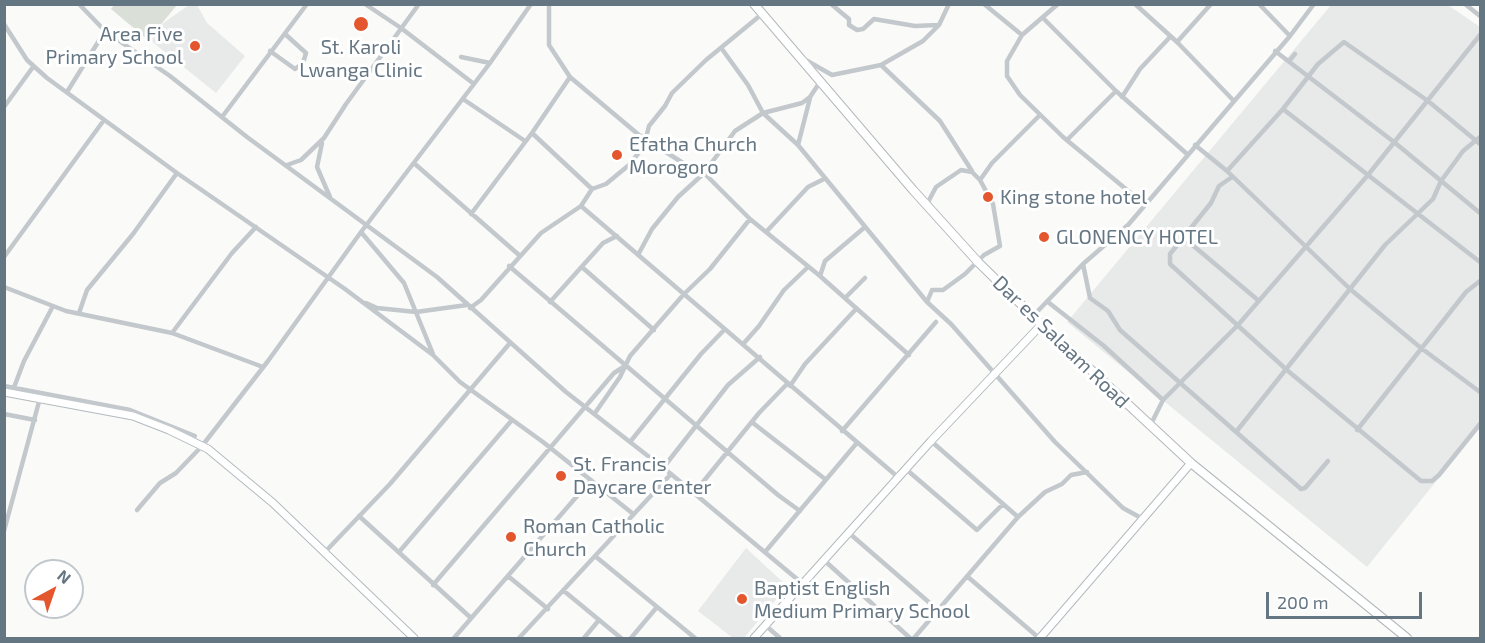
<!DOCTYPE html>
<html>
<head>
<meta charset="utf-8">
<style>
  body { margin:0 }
  #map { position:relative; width:1485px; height:643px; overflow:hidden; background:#fafaf8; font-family:"Exo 2",sans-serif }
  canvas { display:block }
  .frame { position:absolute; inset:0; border:6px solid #657683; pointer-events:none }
  .north { position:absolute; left:24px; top:559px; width:60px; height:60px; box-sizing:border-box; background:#fff; border:2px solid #c1c8cd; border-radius:50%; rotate:40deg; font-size:16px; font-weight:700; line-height:24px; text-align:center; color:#657683 }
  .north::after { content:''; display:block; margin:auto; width:21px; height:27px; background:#e4572e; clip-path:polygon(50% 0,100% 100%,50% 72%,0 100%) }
  .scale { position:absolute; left:1266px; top:592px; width:156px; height:27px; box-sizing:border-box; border:3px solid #657683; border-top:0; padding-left:8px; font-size:18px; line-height:21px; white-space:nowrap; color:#657683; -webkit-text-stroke:4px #fff; paint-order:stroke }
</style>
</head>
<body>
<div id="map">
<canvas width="1485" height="643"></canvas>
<div class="frame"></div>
<div class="north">N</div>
<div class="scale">200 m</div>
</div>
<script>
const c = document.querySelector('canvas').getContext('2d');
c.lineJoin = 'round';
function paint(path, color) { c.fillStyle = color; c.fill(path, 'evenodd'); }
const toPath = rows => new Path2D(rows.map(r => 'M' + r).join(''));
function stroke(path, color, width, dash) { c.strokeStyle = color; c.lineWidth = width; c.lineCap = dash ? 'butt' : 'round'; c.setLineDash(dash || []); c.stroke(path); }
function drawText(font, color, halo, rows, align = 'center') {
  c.font = font + ' "Exo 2",sans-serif'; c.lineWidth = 6; c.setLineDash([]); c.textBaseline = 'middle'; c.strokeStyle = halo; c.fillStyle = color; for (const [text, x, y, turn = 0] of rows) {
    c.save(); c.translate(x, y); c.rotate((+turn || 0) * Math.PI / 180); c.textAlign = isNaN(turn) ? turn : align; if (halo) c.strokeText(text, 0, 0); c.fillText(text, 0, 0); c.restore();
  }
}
const built = toPath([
  [189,5,197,5,207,23,245,56,216,93,145,36],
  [1331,5,1448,5,1480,27,1480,427,1367,567,1067,322],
  [746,548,787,586,744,638,733,638,698,611]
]);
const green = toPath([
  [115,4,177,4,177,5,148,40,111,9]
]);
const street = toPath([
  [79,4,105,31,170,76,247,137,437,277,566,392,671,474,803,584],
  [365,4,401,28,474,84],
  [549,4,549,45,570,77,639,135,702,175],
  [831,4,849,19,849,25,857,30,863,29,874,19,915,26,938,25],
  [984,4,1022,35],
  [1058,4,1022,35,1007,61,1007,76,1020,95,1063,137,1144,204],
  [1135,4,1177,42,1233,100],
  [1259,4,1290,36],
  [1465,4,1480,16],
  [1044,19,1116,91,1187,154],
  [4,24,27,60,47,78,177,173,345,289,433,355,460,382,543,442,632,513],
  [1177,42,1211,4],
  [722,49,748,85,763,113,798,145,927,302],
  [270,51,295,69,303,63,306,53,285,34],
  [1275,51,1394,142,1480,213],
  [461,57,490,63],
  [804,59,832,75,881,65,923,41,939,25,949,4],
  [1289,61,1295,54],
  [881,65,940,121,972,171],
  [820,82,810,97,802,103,763,113,735,131,704,173,750,219,820,276,909,355],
  [67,92,105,31],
  [1122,97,1140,69,1170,37],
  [463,99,525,141],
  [4,107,33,67],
  [1283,109,1480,262],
  [222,117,307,4],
  [532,133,592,189],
  [1068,139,1116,91],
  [322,143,317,167,330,197],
  [798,145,810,98],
  [1195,145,1227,171,1350,289,1421,348,1480,392],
  [415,164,519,255],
  [287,165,301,160,324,138,346,104,419,4],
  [1227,171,1283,109,1318,64,1344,42,1428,101,1480,144],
  [1232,177,1219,186,1211,203,1170,254,1170,264,1288,371,1421,481,1432,481,1439,475,1480,424],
  [980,180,992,163,1040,115],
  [927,204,936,187,961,170,972,172,980,180,993,204,1000,246,984,255,965,274,943,290,932,290,927,302,951,324,1055,442,1123,508,1143,519],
  [581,206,899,478],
  [471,214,532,133,570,77],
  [767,231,808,187,824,179],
  [361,232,404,283,433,354],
  [1183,237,1259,301],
  [638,255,652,229,678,197,702,175],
  [4,257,104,120],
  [1083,264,1090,298,1108,311,1120,330,1301,489,1305,488,1328,461],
  [509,266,778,495,800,511],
  [583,268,654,330],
  [820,276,825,261,865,227],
  [4,287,66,311,172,333,263,367],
  [845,298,865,278],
  [550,302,603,243,617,236],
  [1048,302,1104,346,1163,400],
  [366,303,377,308,416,312,467,305],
  [470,308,481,300,541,233,581,206,592,189,606,184,629,165,644,146,649,126,665,106,672,93,706,60,762,14],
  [79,313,87,290,133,234,177,173],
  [1033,316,1083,264,1128,225,1290,36,1314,4],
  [172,333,232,253,256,227],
  [744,343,759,326,784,290,808,267],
  [4,386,130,410,195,436],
  [790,386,805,364,856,309],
  [13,390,24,361,53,306],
  [595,413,620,377,630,356,684,294,710,269,750,219],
  [4,414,35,420],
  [753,423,825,479],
  [1150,426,1163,400,1238,325,1368,175,1480,35],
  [1357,430,1466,292,1480,281],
  [842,431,936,322],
  [1236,432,1385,245,1433,199,1441,181,1463,151,1480,137],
  [931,441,1018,517],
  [630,442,701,354,725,329],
  [663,468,728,385,760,357],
  [907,470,977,530,1002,505],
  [694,493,759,413,787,384],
  [137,510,160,483,176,473,202,446,268,361,361,232,490,63,531,4],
  [359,516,471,618],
  [4,531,40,398],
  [849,533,939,611],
  [399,552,512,420],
  [765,552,856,444],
  [324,553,390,484,510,343],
  [595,556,695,638],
  [825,561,910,638],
  [508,576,548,609],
  [968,577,1039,638],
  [433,585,614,373,625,366],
  [564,591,621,638],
  [765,625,780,638],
  [454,638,591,480],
  [519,638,671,474],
  [584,638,599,620],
  [631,638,657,607],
  [914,638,1018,517,1045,492,1062,484,1071,475,1087,472]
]);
const secondary = toPath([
  [4,392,133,416,169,430,208,449,273,503,414,638],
  [754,638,931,441,1042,324],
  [1040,638,1191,463]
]);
const highway = toPath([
  [754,4,913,190,978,262,1033,316,1191,463,1407,638]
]);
const markers = [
  [361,24,8,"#e4572e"],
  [195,46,6,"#e4572e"],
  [617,155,6,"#e4572e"],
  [988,197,6,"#e4572e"],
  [1044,237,6,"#e4572e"],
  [561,476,6,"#e4572e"],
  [511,537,6,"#e4572e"],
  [742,599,6,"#e4572e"]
];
const poiNames = [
  ["Area Five",183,34,"right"],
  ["Primary School",183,57,"right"],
  ["St. Karoli",361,47,"center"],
  ["Lwanga Clinic",361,70,"center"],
  ["Efatha Church",629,144],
  ["Morogoro",629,167],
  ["King stone hotel",1000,197],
  ["GLONENCY HOTEL",1056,237],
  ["St. Francis",573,464],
  ["Daycare Center",573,487],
  ["Roman Catholic",523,526],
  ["Church",523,549],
  ["Baptist English",754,588],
  ["Medium Primary School",754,611]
];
const streetNames = [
  ["Dar es Salaam Road",1061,342,44]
];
paint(built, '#e8e9e9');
paint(green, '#dadfd7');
stroke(secondary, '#b3babf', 9);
stroke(highway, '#b4b9bd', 10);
stroke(street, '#c3c8cc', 4.5);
stroke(secondary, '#fff', 7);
stroke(highway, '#fff', 8);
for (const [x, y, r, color] of markers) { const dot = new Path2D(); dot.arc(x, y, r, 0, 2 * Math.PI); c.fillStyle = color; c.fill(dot); stroke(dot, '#fff', 2); }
drawText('20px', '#657683', '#fff', poiNames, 'left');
drawText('20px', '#657683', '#fff', streetNames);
</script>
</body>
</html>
